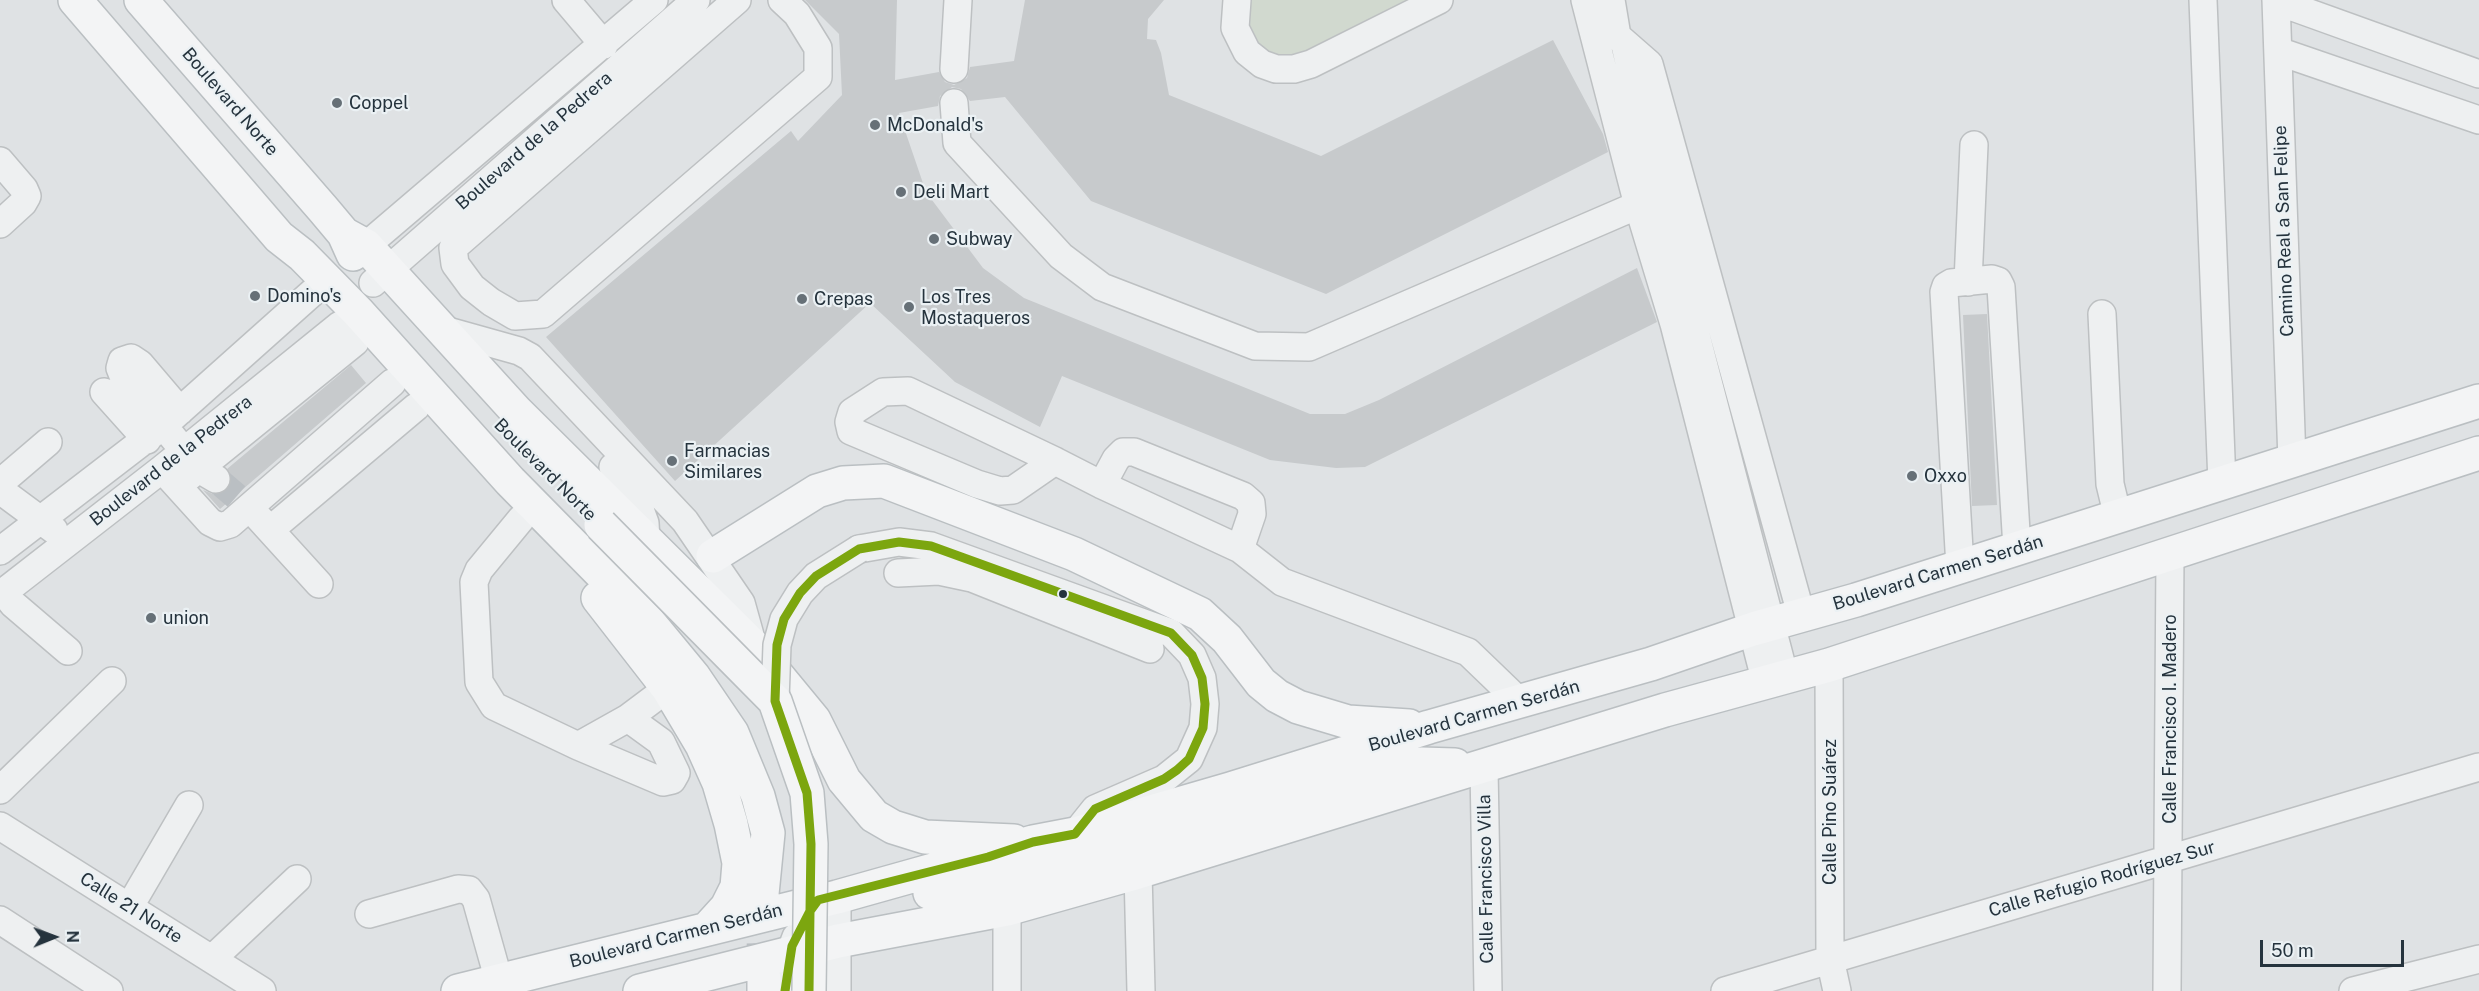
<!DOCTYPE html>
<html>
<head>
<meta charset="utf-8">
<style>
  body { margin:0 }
  #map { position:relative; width:2479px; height:991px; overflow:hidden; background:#dfe2e4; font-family:"Public Sans",sans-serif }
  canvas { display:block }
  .north { position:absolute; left:24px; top:907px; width:60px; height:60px; -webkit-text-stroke:4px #ebf1f4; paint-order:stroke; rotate:89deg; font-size:16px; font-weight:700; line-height:24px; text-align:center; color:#25333d }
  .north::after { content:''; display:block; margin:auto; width:21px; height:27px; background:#25333d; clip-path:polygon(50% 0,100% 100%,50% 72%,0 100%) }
  .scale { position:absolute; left:2260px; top:940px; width:144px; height:27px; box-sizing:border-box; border:3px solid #25333d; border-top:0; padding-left:8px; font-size:18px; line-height:21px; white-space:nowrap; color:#25333d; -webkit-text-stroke:4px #ebf1f4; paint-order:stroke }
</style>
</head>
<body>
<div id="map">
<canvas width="2479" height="991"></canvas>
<div class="north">N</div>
<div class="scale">50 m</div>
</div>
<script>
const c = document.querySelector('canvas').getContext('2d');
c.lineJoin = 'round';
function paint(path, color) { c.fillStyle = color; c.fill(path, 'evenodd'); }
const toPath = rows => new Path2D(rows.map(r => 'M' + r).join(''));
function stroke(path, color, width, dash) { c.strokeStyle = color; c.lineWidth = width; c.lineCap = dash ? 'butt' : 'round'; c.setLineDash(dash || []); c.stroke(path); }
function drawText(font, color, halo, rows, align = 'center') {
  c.font = font + ' "Public Sans",sans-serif'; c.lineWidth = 4.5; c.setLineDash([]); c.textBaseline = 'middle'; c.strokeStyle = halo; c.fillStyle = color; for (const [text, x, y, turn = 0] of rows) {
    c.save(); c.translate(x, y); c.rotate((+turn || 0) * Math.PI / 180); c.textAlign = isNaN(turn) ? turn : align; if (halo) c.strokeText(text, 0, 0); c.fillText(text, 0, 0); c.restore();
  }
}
const green = toPath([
  [1252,0,1422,0,1301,57,1276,61,1247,37,1246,12]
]);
const building = toPath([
  [805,0,897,0,895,80,939,72,945,82,954,85,967,78,970,67,1014,61,1025,0,1164,0,1148,19,1147,39,1156,40,1161,53,1169,95,1321,156,1553,40,1603,134,1608,152,1326,294,1091,201,1005,97,970,101,961,89,952,87,940,96,938,106,899,113,926,192,983,268,1024,298,1310,414,1345,414,1379,400,1637,268,1657,322,1365,467,1336,468,1270,460,1062,376,1040,427,955,382,870,303,675,481,546,337,791,131,798,141,842,95,839,34],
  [1987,314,1997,505,1972,506,1963,315],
  [351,365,366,383,220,509,203,490,215,495,224,492,232,480,227,469]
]);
const minorTunnel = toPath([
  [216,479,237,497]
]);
const majorTunnel = toPath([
  [762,894,764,978]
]);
const minor = toPath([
  [566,0,604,45],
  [737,0,453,248,455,264,472,287,491,302,515,316,543,314,818,77,818,48,797,14,782,0],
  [1237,0,1235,28,1247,52,1262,64,1276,69,1294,69,1311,64,1439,0],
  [1585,0,1638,205,1674,324,1766,683],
  [1611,0,1617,36,1649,64,1801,614],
  [2203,0,2222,483],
  [2276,0,2292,461],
  [2276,1,2479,74],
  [2278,51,2479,120],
  [954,69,958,0],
  [954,103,957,143,1061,256,1102,287,1255,346,1309,347,1638,205,1659,193,1625,45],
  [0,161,24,189,27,196,23,203,0,224],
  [1659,193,1785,678],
  [354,256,654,0],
  [1968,282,1974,145],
  [373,283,696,0],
  [2102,314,2110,484,2118,517],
  [444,330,519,351,530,357,685,521,741,603,753,646],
  [104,392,147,440],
  [180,411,140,364,131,358,122,361,120,368,124,378,199,469,216,479],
  [1055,461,1013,490,1000,491,977,484,851,431,849,422,852,412,883,392,908,391,1055,461,1102,485,1240,549,1282,582,1468,652,1521,703],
  [613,467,633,490,645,523,646,540],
  [162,469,210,522,220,527,230,524,392,383],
  [186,479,355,342],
  [0,483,48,442],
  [1102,485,1116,459,1123,452,1134,452,1243,496,1251,503,1252,514,1240,549],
  [0,490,54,530],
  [259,518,319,584],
  [521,519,479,570,474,582,479,682,494,706,578,746,628,718,668,688],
  [270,530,416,407],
  [859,549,899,542,931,546,1171,633,1192,655,1202,678,1205,704,1203,728,1189,759,1164,779,1095,809,1075,834],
  [0,551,164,425,313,292],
  [1960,567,1944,292,1946,286,1951,283,1992,279,1998,281,2001,287,2017,548],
  [898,573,939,571,972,578,1150,649],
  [4,592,13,604,68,651],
  [0,595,162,469,340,325],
  [1829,665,1830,959,1837,991],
  [578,746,663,782,672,780,676,773,661,742,628,718],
  [1484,768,1488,991],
  [0,790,112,681],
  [0,826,262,991],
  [1138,872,1141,991],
  [837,897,837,991],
  [130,906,189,805],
  [1007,909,1007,991],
  [369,914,458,889,469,890,476,899,499,981],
  [0,920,109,991],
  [212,959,297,879],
  [785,991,790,953,796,937],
  [1725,991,2479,767],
  [2167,991,2170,555],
  [2353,991,2479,959]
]);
const major = toPath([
  [75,0,279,237,302,255,358,312,510,481,647,620,694,677,732,733,758,796,768,833,762,894],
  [141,0,323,209,344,234,353,254],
  [344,234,366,246,517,412,753,646,814,720,844,780,874,816,893,827,925,837,1014,841],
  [713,556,817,491,843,483,884,481,1074,554,1200,614,1227,639,1261,683,1277,696,1298,707,1348,722,1409,726],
  [598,598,668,688,702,745,719,783,731,824,739,863,737,887,727,907,707,929],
  [930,893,1011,878,1372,772,1421,764,1455,765],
  [764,978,764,991],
  [458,991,837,897,1033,842,1075,834,1230,789,1429,727,1651,664,1753,629,1856,600,2479,401],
  [640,991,838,941,1007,909,1138,872,1665,710,1829,665,2479,453]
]);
const minorBridge = toPath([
  [775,701,777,645,784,619,800,593,816,576,859,549]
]);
const majorBridge = toPath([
  [601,525,775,701,807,793,811,844,809,991]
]);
const bus1 = toPath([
  [899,542,931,546,1171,633,1192,655,1202,678,1205,704,1203,728,1189,759,1177,770,1164,779,1095,809,1075,834,1033,842,988,857,818,900,810,911,811,844,807,793,775,701,777,645,784,619,800,593,816,576,859,549,899,542],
  [785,991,792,946,810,911],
  [809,991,810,911]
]);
const markers = [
  [337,103,6,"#667077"],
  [875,125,6,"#667077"],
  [901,192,6,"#667077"],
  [934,239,6,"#667077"],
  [255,296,6,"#667077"],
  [802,299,6,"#667077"],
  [909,307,6,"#667077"],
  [672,461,6,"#667077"],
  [1912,476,6,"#667077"],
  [1063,594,5,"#25333d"],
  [151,618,6,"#667077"]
];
const streetNames = [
  ["Boulevard Norte",230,102,49],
  ["Boulevard de la Pedrera",534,141,-41],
  ["Camino Real a San Felipe",2284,231,-92],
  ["Boulevard de la Pedrera",171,461,-38],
  ["Boulevard Norte",545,470,45],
  ["Boulevard Carmen Serdán",1938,573,-17],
  ["Boulevard Carmen Serdán",1474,716,-16],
  ["Calle Francisco I. Madero",2170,719,-90],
  ["Calle Pino Suárez",1830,812,-90],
  ["Calle Francisco Villa",1486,879,-91],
  ["Calle Refugio Rodríguez Sur",2102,879,-16],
  ["Calle 21 Norte",131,908,32],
  ["Boulevard Carmen Serdán",676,936,-14]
];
const poiNames = [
  ["Coppel",349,103],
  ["McDonald's",887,125],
  ["Deli Mart",913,192],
  ["Subway",946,239],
  ["Domino's",267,296],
  ["Los Tres",921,297],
  ["Mostaqueros",921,318],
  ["Crepas",814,299],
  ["Farmacias",684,451],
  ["Similares",684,472],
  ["Oxxo",1924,476],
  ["union",163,618]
];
paint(green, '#d1d9cf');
paint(building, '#c7cacc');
stroke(minorTunnel, '#babfc3', 27, [27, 14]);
stroke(majorTunnel, '#babfc3', 33, [33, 16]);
stroke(minor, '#bdc0c2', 30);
stroke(major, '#babfc2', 36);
stroke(minor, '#eef0f1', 27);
stroke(major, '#f3f4f5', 33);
stroke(minorBridge, '#bdc0c2', 30, []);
stroke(majorBridge, '#babfc2', 36, []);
stroke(minorBridge, '#eef0f1', 27);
stroke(majorBridge, '#f3f4f5', 33);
stroke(bus1, '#7ca60f', 9);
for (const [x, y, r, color] of markers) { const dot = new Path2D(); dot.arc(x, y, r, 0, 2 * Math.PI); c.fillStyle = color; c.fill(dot); stroke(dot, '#ebf1f4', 2); }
drawText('18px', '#25333d', '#ebf1f4', streetNames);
drawText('18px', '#25333d', '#ebf1f4', poiNames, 'left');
</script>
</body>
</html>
